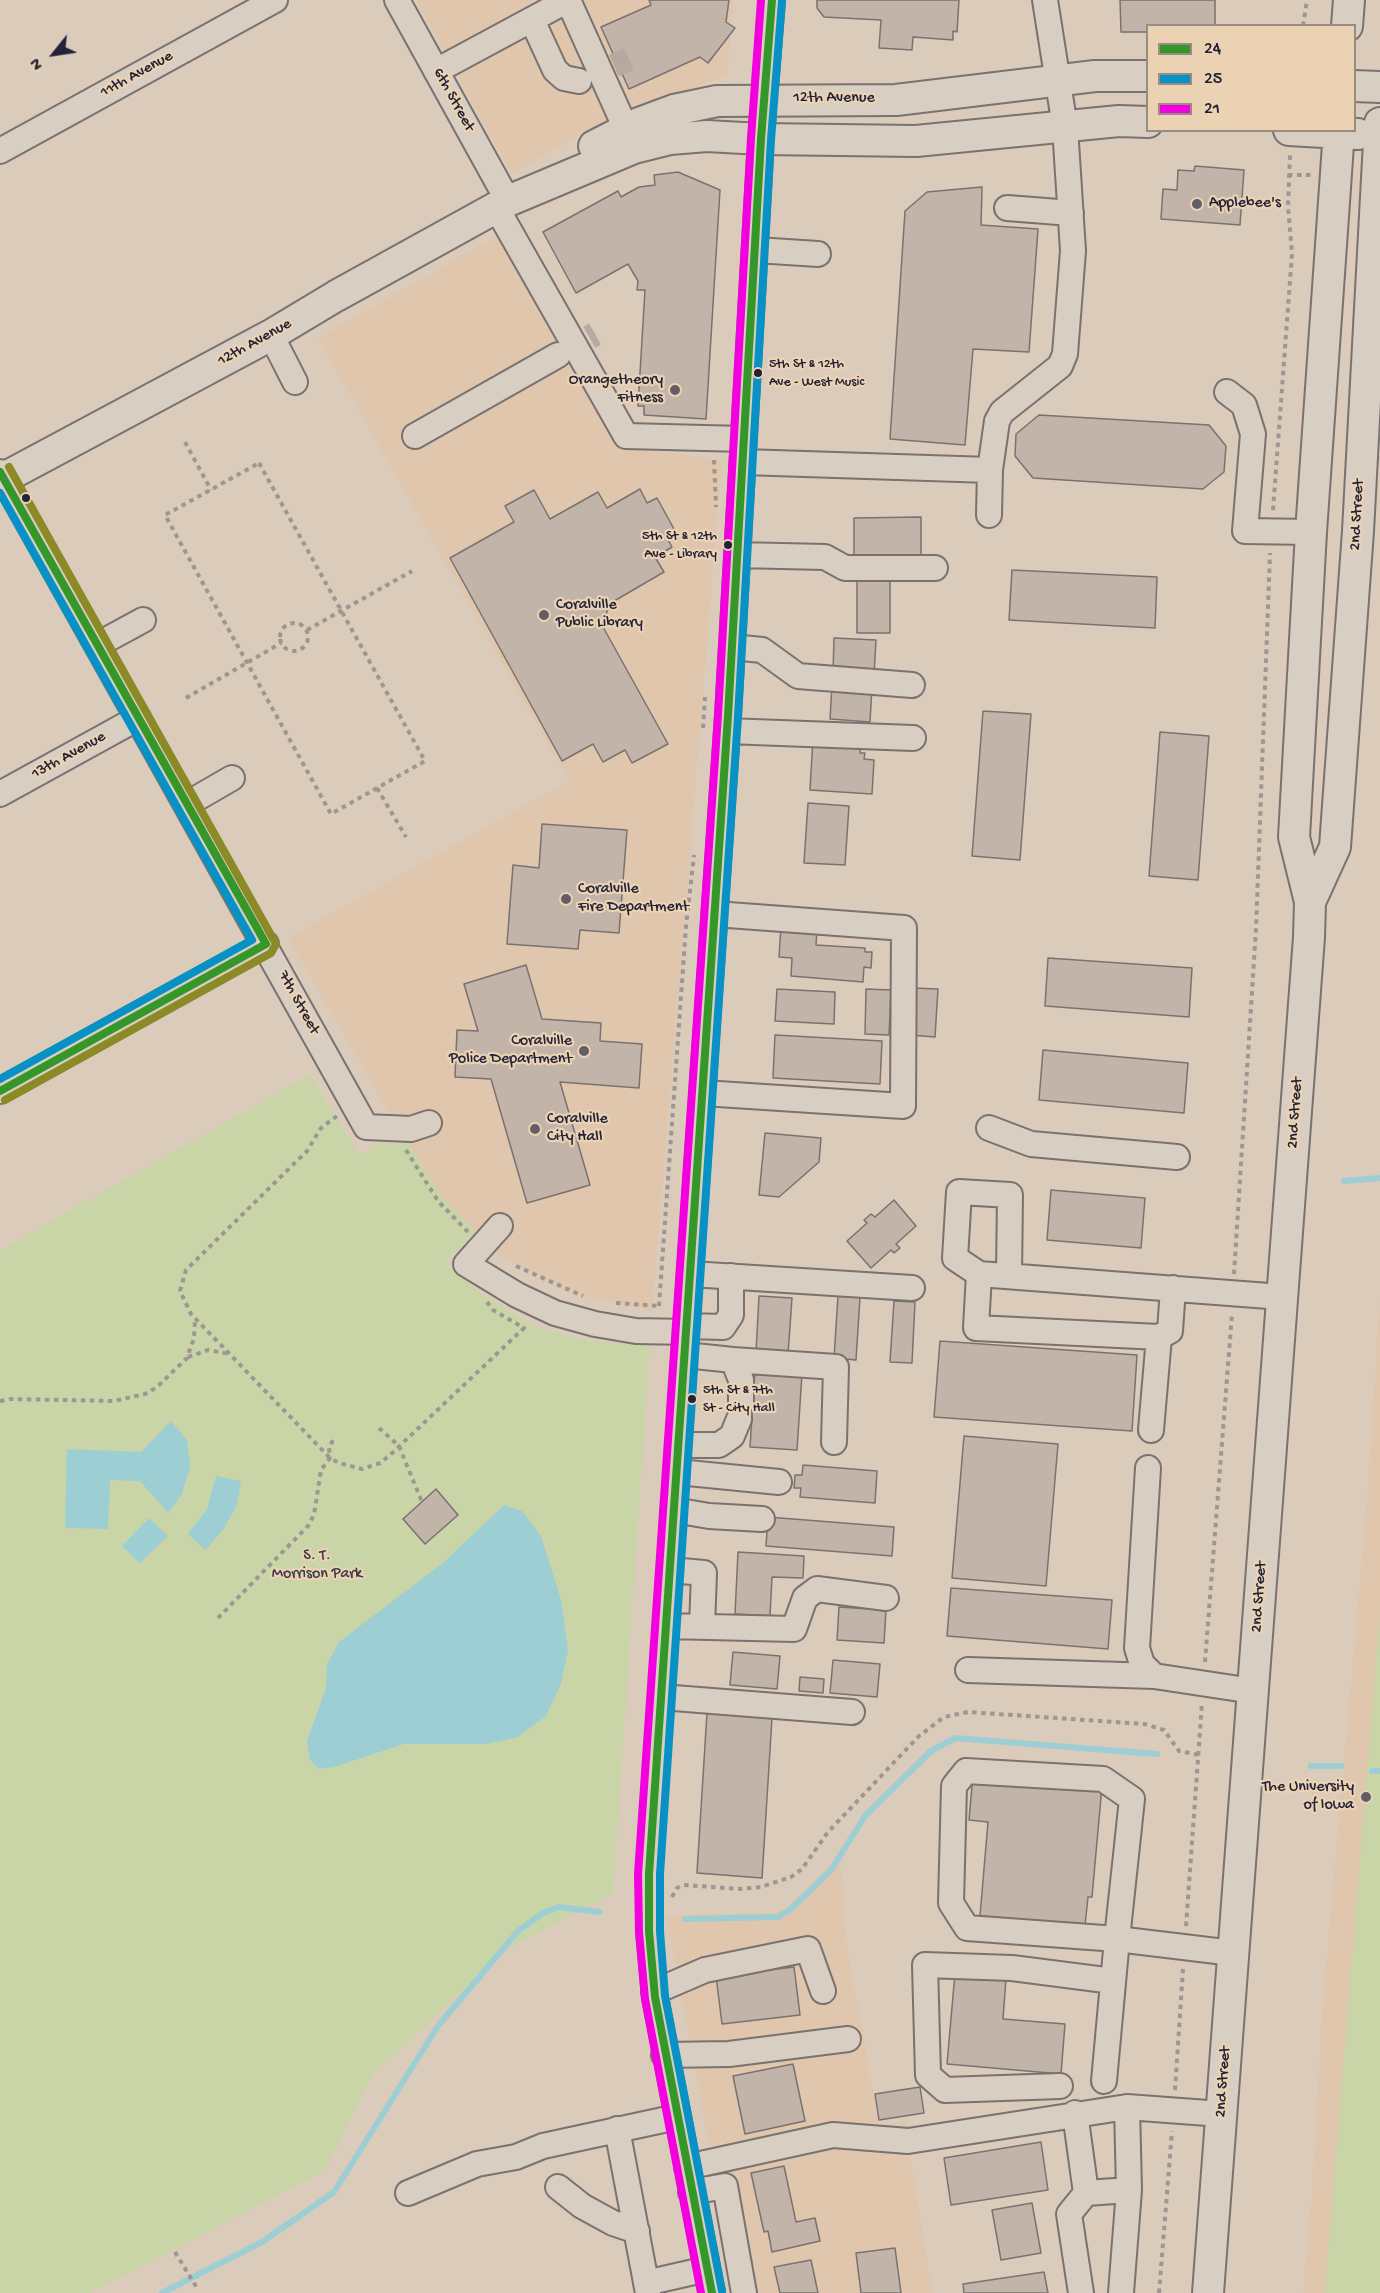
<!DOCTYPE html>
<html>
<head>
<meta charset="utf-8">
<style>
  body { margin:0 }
  #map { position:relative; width:1380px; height:2293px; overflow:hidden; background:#dbcbba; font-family:"Gochi Hand",sans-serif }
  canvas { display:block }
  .legend { position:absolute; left:1146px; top:24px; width:210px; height:108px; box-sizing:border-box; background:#ead2b2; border:2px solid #9a8c82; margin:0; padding:8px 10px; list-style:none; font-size:18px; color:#22223b }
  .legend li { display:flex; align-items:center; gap:12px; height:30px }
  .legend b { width:30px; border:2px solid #9a8c82 }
  .north { position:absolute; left:24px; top:24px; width:60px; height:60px; -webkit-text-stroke:4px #ead2b2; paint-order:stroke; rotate:240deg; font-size:16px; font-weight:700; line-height:24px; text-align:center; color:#22223b }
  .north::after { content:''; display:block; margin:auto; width:21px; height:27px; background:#22223b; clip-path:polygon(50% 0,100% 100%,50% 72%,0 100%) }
</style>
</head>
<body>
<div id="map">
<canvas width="1380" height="2293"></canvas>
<ul class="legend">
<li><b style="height:8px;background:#359729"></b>24</li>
<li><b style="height:8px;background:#0891c4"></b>25</li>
<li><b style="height:8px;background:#f200de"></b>21</li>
</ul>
<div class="north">N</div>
</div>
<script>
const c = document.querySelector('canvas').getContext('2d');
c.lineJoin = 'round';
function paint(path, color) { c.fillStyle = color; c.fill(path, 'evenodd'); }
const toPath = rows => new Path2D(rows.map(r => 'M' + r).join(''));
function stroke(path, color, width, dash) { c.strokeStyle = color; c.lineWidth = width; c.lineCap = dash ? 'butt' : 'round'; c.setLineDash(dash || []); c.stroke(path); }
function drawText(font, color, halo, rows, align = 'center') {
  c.font = font + ' "Gochi Hand",sans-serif'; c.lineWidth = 4.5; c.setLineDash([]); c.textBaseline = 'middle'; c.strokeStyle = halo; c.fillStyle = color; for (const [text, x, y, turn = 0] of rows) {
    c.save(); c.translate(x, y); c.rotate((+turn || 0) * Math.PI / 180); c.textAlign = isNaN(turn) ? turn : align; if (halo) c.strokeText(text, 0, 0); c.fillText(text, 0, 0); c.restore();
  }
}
const built = toPath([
  [417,0,734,0,727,75,600,124,511,174],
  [516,225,641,448,722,460,652,1310,580,1295,498,1256,443,1197,419,1164,288,938,569,781,318,338],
  [1380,1301,1380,2293,1335,2175,1325,2293,1303,2293,1312,2193,1323,2001,1367,1502],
  [840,1854,847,1947,879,2125,905,2121,932,2293,737,2293,666,1916,783,1912]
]);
const green = toPath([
  [309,1075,360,1156,378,1143,408,1142,443,1197,476,1232,443,1263,484,1296,536,1327,588,1341,650,1345,613,1893,503,1952,372,2076,325,2171,90,2293,0,2293,0,1250],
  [1380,1612,1380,2293,1325,2293,1335,2167]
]);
const water = toPath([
  [171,1421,187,1440,190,1467,182,1494,168,1513,140,1481,110,1480,108,1529,65,1528,67,1449,141,1452],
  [216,1476,241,1481,237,1505,223,1530,205,1550,188,1534,207,1509],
  [504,1505,522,1511,541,1536,561,1600,568,1650,561,1684,546,1716,518,1737,487,1744,404,1744,334,1767,319,1769,310,1760,307,1741,326,1688,327,1664,339,1642,443,1563],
  [149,1518,168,1536,140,1563,122,1546]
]);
const stream = toPath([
  [1344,1181,1380,1178],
  [1311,1766,1341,1766],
  [1372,1771,1380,1771],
  [685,1919,778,1917,791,1909,831,1870,865,1816,931,1751,955,1738,1157,1754],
  [162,2293,262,2242,334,2192,438,2026,518,1931,543,1913,559,1907,600,1912]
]);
const building = toPath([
  [649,0,729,0,726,22,735,28,708,63,700,57,629,89,601,27,651,5,649,0],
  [817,0,959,0,957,32,953,31,953,40,913,37,912,50,879,48,881,20,824,17,817,8,817,0],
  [1120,0,1215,0,1215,26,1148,26,1148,32,1121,32,1120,0],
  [1195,166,1244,170,1240,225,1161,219,1163,189,1177,190,1178,170,1194,171,1195,166],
  [678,172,720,190,706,419,644,415,644,406,638,406,645,290,637,290,638,281,628,264,576,293,543,232,618,191,621,197,639,187,655,185,654,175,678,172],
  [982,187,981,225,1038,229,1029,352,973,349,965,445,890,439,905,211,927,192,982,187],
  [1039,415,1209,425,1226,446,1224,472,1203,489,1033,478,1015,456,1016,434,1039,415],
  [640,489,647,503,657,498,674,529,665,534,672,547,655,557,664,572,609,604,603,627,668,744,632,763,625,750,603,762,593,744,562,761,450,558,514,522,505,506,534,490,550,519,598,492,607,508,640,489],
  [921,517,921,563,854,563,854,518,921,517],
  [1012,570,1157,577,1155,628,1009,620,1012,570],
  [857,572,890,572,890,633,857,633,857,572],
  [834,638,876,640,874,675,833,672,834,638],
  [832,685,872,687,870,722,830,719,832,685],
  [983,711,1031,714,1020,860,972,856,983,711],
  [1160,732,1209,736,1198,880,1149,876,1160,732],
  [813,738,861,742,860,753,865,753,864,759,874,760,872,794,810,790,813,738],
  [808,803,849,806,845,865,804,863,808,803],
  [542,824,627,830,619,933,580,930,578,949,507,944,513,865,539,868,542,824],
  [781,926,817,929,816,945,865,948,865,952,872,952,871,968,864,967,863,982,791,976,792,958,779,957,781,926],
  [1048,958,1192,968,1189,1017,1045,1006,1048,958],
  [526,965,542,1019,601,1023,600,1041,642,1044,639,1088,560,1082,590,1185,527,1203,491,1079,455,1077,457,1030,478,1031,464,984,526,965],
  [912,988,938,989,935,1037,910,1035,912,988],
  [777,989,835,992,834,1024,775,1021,777,989],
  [866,989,891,990,889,1035,865,1034,866,989],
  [775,1035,882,1041,880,1084,773,1078,775,1035],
  [1043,1050,1188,1063,1184,1113,1039,1100,1043,1050],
  [765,1133,821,1138,819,1162,779,1197,759,1195,765,1133],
  [1051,1190,1145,1198,1141,1248,1047,1240,1051,1190],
  [894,1200,916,1226,896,1244,900,1248,894,1253,891,1250,871,1268,847,1241,867,1223,864,1220,871,1214,875,1217,894,1200],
  [759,1296,792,1298,788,1354,756,1352,759,1296],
  [838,1296,860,1297,856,1360,834,1358,838,1296],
  [894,1301,915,1302,912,1363,890,1362,894,1301],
  [940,1341,1137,1355,1132,1431,934,1417,940,1341],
  [755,1371,802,1374,797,1450,750,1447,755,1371],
  [964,1436,1058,1444,1046,1586,952,1578,964,1436],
  [803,1465,877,1471,875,1503,800,1497,801,1488,794,1488,795,1475,802,1475,803,1465],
  [436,1489,458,1515,425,1544,403,1519,436,1489],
  [768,1517,894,1527,892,1556,766,1546,768,1517],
  [738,1552,804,1556,803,1578,772,1577,770,1616,735,1614,738,1552],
  [951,1588,1112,1600,1108,1649,947,1636,951,1588],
  [839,1607,886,1610,884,1643,837,1640,839,1607],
  [733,1652,780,1656,777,1689,730,1685,733,1652],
  [833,1660,880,1664,877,1697,830,1693,833,1660],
  [800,1677,824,1679,823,1693,799,1691,800,1677],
  [707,1713,772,1718,762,1878,697,1873,707,1713],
  [973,1775,1102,1786,1092,1897,1088,1897,1085,1925,980,1916,988,1822,969,1820,973,1775],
  [794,1967,800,2015,722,2024,716,1976,794,1967],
  [955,1973,1006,1978,1003,2019,1065,2024,1061,2074,947,2064,955,1973],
  [793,2064,805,2121,745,2134,733,2076,793,2064],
  [920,2087,924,2113,879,2120,875,2094,920,2087],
  [1041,2142,1048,2190,951,2205,944,2158,1041,2142],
  [784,2166,796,2222,815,2218,820,2241,772,2252,768,2231,764,2232,751,2173,784,2166],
  [1032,2203,1041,2253,1001,2260,992,2210,1032,2203],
  [895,2248,901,2293,861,2293,856,2253,895,2248],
  [811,2260,818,2293,780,2293,774,2267,811,2260],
  [1044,2272,1048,2293,964,2293,963,2284,1044,2272]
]);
const minorTunnel = toPath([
  [581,80,629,59],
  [558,355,595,334]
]);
const path = toPath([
  [1303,26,1307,0],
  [1288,175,1312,175],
  [185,442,211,490],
  [714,460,716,507],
  [259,463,425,761,331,814,165,515,259,463],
  [1273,510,1292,254,1288,206,1290,155],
  '280 637a14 14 0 1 1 28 0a14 14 0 1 1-28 0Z',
  [307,630,412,571],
  [186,698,281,643],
  [703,728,705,697],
  [377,788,406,837],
  [337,1116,321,1128,307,1151,186,1270,180,1291,191,1314,330,1458,339,1463,362,1469,380,1463,390,1455,524,1328,493,1310,487,1302],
  [406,1150,438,1201,468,1232],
  [516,1266,583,1296],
  [1234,1274,1256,929,1270,553],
  [616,1303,660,1306],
  [659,1306,686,926,694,855],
  [188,1357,208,1350,230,1354],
  [0,1401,11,1399,114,1401,145,1394,157,1387,187,1358,194,1338,195,1319],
  [379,1428,399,1446,422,1502],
  [218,1618,308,1526,314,1515,321,1470,330,1458,329,1448,334,1438],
  [1205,1662,1232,1314],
  [672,1897,677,1888,684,1885,740,1889,761,1887,791,1877,802,1869,828,1832,919,1736,944,1717,968,1712,1144,1724,1164,1730,1179,1751,1199,1755],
  [1186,1926,1202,1703],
  [1175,2090,1183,1969],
  [175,2252,197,2288],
  [1159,2293,1172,2131]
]);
const minor = toPath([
  [397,0,508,201],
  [532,20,555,70,564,78,579,81],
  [436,71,568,0,626,129],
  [0,151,275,0],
  [496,207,626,436,744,439],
  [1007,208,1071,213],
  [756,250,818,254],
  [271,335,295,382],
  [1227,392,1244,405,1253,434,1245,531,1311,532],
  [415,436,558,355],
  [743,462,990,470],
  [0,472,366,1127,411,1129,429,1123],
  [989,515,990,470,997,421,1002,412,1060,366,1065,354,1073,251,1065,127,1045,0],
  [737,555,825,557,845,568,935,568],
  [97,645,143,620],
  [732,647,762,650,798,676,912,685],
  [727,731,913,738],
  [0,794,138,718],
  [187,804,232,778],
  [0,1091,266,944],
  [703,1093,903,1106,904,928,715,914],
  [989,1128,1031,1144,1177,1157],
  [500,1226,466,1264,517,1295,555,1313,595,1324,636,1331,687,1332],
  [691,1274,912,1288],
  [979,1274,955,1258,959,1192,1010,1195,1009,1276],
  [687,1326,723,1327,731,1315,731,1276],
  [1159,1337,1170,1331,1173,1288],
  [685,1355,733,1360,741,1380,741,1403],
  [733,1360,836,1367,834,1442],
  [1151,1430,1159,1337,976,1328,979,1274,1282,1297],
  [680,1445,719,1445,732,1436,739,1419],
  [1148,1468,1137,1648,1142,1664,1154,1676,1253,1691],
  [678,1472,779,1482],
  [674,1510,709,1516,762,1519],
  [670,1570,704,1573,702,1627],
  [666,1626,794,1629,805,1598,817,1589,886,1598],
  [968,1670,1154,1676],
  [661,1697,852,1712],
  [654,1992,705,1970,808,1949,823,1991],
  [664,2055,729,2054,848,2039],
  [1104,2081,1117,1939,1132,1799,1103,1779,966,1771,954,1786,951,1903,967,1928,1117,1939,1233,1953],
  [1060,2086,945,2090,928,2075,925,1965,1012,1968,1113,1981],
  [1075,2113,1086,2193,1069,2214,1081,2293],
  [617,2129,648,2293],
  [687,2167,833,2135,908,2141,1127,2107,1221,2114],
  [558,2187,582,2206,613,2223,637,2231],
  [691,2192,725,2186,744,2293],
  [408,2193,477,2164,516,2157,543,2146,677,2117],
  [1086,2193,1129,2190],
  [646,2283,707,2269],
  [712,2293,655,1997,649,1931,649,1874,728,716,761,139,772,0],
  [1121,2293,1129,2190,1127,2107]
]);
const major = toPath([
  [1347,26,1349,0],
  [1354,86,1380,87],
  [1289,130,1358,134],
  [594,146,639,123,674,110,717,101,896,100,1095,76,1148,76],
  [0,480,271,335,336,296,508,201,634,148,670,139,707,136,761,139,916,141,1119,121,1148,122],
  [1310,902,1335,847,1358,531,1380,123],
  [1208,2293,1309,937,1310,902,1294,837,1311,532,1339,130]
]);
const bus1 = toPath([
  [0,472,266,944,0,1091],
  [712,2293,655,1997,649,1931,649,1874,728,716,761,139,772,0]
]);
const bus2 = toPath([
  [0,493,252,940,0,1079],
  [722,2291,665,1996,660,1931,660,1874,738,717,771,140,782,1]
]);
const bus3 = toPath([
  [701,2293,645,1999,639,1932,638,1874,718,715,751,138,761,0]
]);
const bus4 = toPath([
  [5,1100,271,953,276,944,9,467]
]);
const markers = [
  [1197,204,6,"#635d67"],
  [758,373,5,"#22223b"],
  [675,390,6,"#635d67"],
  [26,498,5,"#22223b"],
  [728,545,5,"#22223b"],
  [544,615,6,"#635d67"],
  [566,899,6,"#635d67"],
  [584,1051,6,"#635d67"],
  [535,1129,6,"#635d67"],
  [692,1399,5,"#22223b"],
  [1366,1797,6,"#635d67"]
];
const busNames = [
  ["5th St & 12th",769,365],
  ["Ave - West Music",769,383],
  ["5th St & 12th",717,537,"right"],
  ["Ave - Library",717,555,"right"],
  ["5th St & 7th",703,1391],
  ["St - City Hall",703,1409]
];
const streetNames = [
  ["11th Avenue",137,75,-29],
  ["12th Avenue",834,99],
  ["6th Street",453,100,61],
  ["12th Avenue",255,343,-29],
  ["2nd Street",1358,515,-87],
  ["13th Avenue",69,756,-29],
  ["7th Street",298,1003,61],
  ["2nd Street",1296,1113,-86],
  ["2nd Street",1260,1597,-86],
  ["2nd Street",1224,2082,-86]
];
const poiNames = [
  ["Applebee's",1209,204],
  ["Orangetheory",663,381,"right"],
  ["Fitness",663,399,"right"],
  ["Coralville",556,606],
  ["Public Library",556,624],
  ["Coralville",578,890],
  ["Fire Department",578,908],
  ["Coralville",572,1042,"right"],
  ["Police Department",572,1060,"right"],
  ["Coralville",547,1120],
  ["City Hall",547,1138],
  ["The University",1354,1788,"right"],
  ["of Iowa",1354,1806,"right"]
];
const parkNames = [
  ["S. T.",317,1557],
  ["Morrison Park",317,1575]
];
paint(built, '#dfc6ad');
paint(green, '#cad5a7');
paint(water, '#9cced3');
stroke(stream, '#9cced3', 6);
paint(building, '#c2b4a8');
stroke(building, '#7a7270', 1.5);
stroke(minorTunnel, '#b6a9a1', 24, [24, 12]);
stroke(minor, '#7a7270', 28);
stroke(major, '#7a7270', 34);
stroke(path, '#9d9691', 4, [4.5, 4.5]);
stroke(minor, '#d8cec2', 24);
stroke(major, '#d8cec2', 30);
stroke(bus1, '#359729', 8);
stroke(bus2, '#0891c4', 8);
stroke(bus3, '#f200de', 8);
stroke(bus4, '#8c8a27', 8);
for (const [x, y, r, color] of markers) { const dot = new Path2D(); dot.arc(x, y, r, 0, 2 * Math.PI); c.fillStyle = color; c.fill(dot); stroke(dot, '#ead2b2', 2); }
drawText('14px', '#22223b', '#ead2b2', busNames, 'left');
drawText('16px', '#22223b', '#ead2b2', streetNames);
drawText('16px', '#22223b', '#ead2b2', poiNames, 'left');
drawText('16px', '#393e49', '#ead2b2', parkNames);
</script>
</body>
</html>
